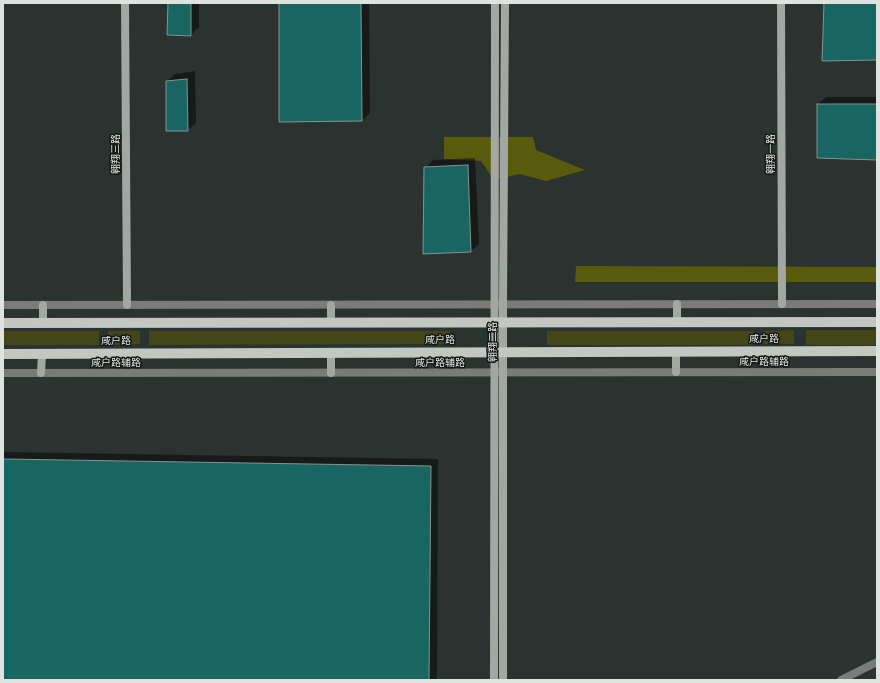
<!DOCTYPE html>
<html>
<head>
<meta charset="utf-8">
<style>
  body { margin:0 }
  #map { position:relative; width:880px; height:683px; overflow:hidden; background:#2a332f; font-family:Quicksand,sans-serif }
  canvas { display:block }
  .frame { position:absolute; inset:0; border:4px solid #dee3e0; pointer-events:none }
</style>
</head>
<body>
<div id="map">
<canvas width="880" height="683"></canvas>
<div class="frame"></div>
</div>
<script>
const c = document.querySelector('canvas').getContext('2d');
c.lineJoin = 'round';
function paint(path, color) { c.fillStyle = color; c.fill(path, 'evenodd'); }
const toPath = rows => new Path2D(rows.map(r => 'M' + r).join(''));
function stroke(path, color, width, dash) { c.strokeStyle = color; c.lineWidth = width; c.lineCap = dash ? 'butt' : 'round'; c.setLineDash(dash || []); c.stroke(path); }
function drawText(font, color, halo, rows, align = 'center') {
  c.font = font + ' Quicksand,"Noto Sans SC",sans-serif'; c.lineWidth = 3; c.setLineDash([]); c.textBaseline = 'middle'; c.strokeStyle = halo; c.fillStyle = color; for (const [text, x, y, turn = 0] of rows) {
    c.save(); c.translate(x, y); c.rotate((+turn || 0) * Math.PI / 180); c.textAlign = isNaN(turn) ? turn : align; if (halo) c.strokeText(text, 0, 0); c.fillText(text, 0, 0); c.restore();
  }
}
const green = toPath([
  [794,330,794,344,764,344,764,331],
  [806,330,877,330,877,345,806,345],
  [3,331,99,331,99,345,3,345],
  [108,331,140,331,140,344,108,345],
  [149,331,450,331,450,344,149,345],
  [547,331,753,331,753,345,547,345]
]);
const forest = toPath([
  [444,137,533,137,536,150,585,170,546,181,520,174,494,180,481,161,444,159],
  [576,266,877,267,877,282,575,282]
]);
const shadow = toPath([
  [169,3,199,3,199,27,191,35,168,34],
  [280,3,369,3,370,113,362,120],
  [195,71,196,123,188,130,167,81,175,74],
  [826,97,877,97,877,159,818,104],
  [475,158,479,244,471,251,425,168,433,160],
  [3,452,438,459,437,680,3,680]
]);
const building = toPath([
  [168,3,191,3,191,36,167,35,168,3],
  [279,3,361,3,362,121,279,122,279,3],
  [824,3,877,3,877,60,822,61,824,3],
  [187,79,188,131,166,131,166,81,187,79],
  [817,104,877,104,877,160,817,158,817,104],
  [468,165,471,252,423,254,424,167,468,165],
  [3,459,431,466,429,680,3,680,3,459]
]);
const street = toPath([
  [3,305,877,304],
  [3,373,877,372],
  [841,680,877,662]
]);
const secondary = toPath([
  [125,3,127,305],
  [781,3,782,304],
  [677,304,677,322],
  [43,305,43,323],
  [331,305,331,323],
  [676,372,676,352],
  [41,373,42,354],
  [331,373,331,353],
  [494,680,495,3],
  [503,680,503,304,505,3]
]);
const primary = toPath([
  [3,323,877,322],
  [3,354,877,351]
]);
const streetNames = [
  ["翱翔三路",116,154,-90],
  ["翱翔一路",771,154,-90],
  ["咸户路",764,339],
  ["咸户路",440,340],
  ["咸户路",116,341],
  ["翱翔二路",493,342,-90],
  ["咸户路辅路",764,362],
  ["咸户路辅路",116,363],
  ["咸户路辅路",440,363]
];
paint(green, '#434616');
paint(forest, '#585b0b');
paint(shadow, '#0007');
paint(building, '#196561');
stroke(building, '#869291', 1);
stroke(street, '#7a7c79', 8);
stroke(secondary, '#a3a7a1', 8);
stroke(primary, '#c2c8c1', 10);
drawText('10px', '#dee3e0', '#161918', streetNames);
</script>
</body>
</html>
